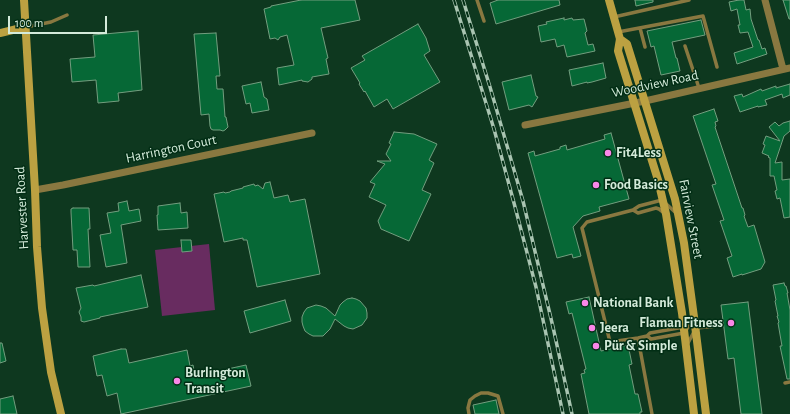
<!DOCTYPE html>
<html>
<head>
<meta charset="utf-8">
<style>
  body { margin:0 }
  #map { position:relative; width:790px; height:414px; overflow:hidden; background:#0e381f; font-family:"Alegreya Sans",sans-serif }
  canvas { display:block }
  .scale { position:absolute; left:8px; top:16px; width:99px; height:18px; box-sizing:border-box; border:2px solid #d4ebda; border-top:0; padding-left:5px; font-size:12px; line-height:14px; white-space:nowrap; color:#d4ebda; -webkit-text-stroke:3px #022e15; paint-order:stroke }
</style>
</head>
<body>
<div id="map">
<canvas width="790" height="414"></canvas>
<div class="scale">100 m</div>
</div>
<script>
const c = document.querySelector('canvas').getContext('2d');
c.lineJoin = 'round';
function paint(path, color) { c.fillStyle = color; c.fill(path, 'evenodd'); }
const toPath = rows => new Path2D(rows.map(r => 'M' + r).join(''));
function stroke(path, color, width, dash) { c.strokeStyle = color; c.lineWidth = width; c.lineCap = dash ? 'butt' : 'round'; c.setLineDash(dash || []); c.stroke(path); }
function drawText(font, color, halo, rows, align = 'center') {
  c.font = font + ' "Alegreya Sans",sans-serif'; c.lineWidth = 3; c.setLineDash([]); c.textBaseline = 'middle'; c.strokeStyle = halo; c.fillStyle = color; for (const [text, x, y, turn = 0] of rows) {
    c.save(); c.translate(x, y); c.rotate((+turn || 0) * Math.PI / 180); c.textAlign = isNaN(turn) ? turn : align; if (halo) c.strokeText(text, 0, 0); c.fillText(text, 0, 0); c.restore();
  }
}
const green = toPath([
  [209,244,215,310,162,316,155,250]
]);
const building = toPath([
  [301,0,355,0,360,20,321,28,328,58,326,59,329,74,312,77,312,79,308,82,302,81,302,80,279,85,277,68,294,65,287,35,280,37,278,40,275,38,270,39,264,9,271,7,271,6,301,0],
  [498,0,559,0,560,5,496,24,490,3,498,0],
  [635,0,653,0,653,2,636,6,635,0],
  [739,0,744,0,746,10,750,9,751,19,758,40,759,40,762,49,765,48,767,54,737,64,734,53,753,47,748,32,740,33,738,25,740,25,737,9,731,11,729,2,739,0],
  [783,0,790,0,790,19,789,19,783,0],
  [564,18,564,20,572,18,573,20,584,19,587,31,585,33,588,45,593,44,595,51,567,57,564,45,557,47,555,39,541,42,538,26,547,24,546,22,564,18],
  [701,20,705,35,672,42,676,58,677,58,680,71,661,75,654,46,651,47,647,31,701,20],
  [418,24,426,38,430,51,424,55,440,82,393,109,387,99,374,107,365,91,364,92,359,84,360,83,351,68,365,60,362,56,418,24],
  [138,31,142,90,118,93,119,101,98,103,96,80,72,82,70,59,95,57,93,35,138,31],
  [216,33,220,76,216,76,217,89,223,89,225,117,226,117,228,127,225,130,223,131,220,130,213,130,211,129,210,126,209,114,201,115,194,34,216,33],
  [603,63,606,78,592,82,587,83,587,82,572,86,569,70,603,63],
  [531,75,536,96,538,97,532,107,529,105,509,110,502,82,531,75],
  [261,82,264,97,267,99,269,110,252,113,250,103,246,104,242,86,261,82],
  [790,84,790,95,783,98,782,94,765,100,767,105,758,107,758,106,740,112,734,96,742,94,743,97,761,89,762,91,776,86,776,88,790,84],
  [714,109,718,121,715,122,716,126,715,127,742,208,743,208,745,215,744,216,748,227,754,225,765,262,761,269,742,275,742,274,733,277,727,258,732,256,720,221,724,220,712,185,716,184,693,116,714,109],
  [790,121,790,131,784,136,775,163,782,162,782,180,790,179,790,217,784,218,780,198,777,199,775,191,777,190,774,176,770,176,770,158,768,157,769,156,762,153,765,145,763,144,766,136,780,141,769,127,775,122,779,126,783,123,790,121],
  [394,132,414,134,437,144,429,160,434,163,422,190,431,194,409,241,381,229,378,221,386,205,369,197,375,184,370,182,385,164,377,161,391,161,386,154,391,144,389,143,394,132],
  [611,133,629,199,599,207,600,211,583,216,573,227,581,256,573,258,572,254,557,258,528,153,534,151,535,156,560,149,560,147,566,145,567,150,605,139,604,135,611,133],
  [270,182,274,198,288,195,290,202,305,199,320,274,257,287,247,240,243,240,243,238,224,242,214,194,224,192,225,193,230,192,231,191,243,188,243,187,254,184,255,186,258,185,263,189,265,183,270,182],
  [127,201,129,211,139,209,141,221,121,225,127,263,106,267,100,235,111,233,107,213,119,211,118,203,127,201],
  [180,203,181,213,187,212,188,228,158,230,157,215,158,215,158,206,180,203],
  [73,208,89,208,90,229,88,229,90,267,78,267,77,250,73,250,71,212,71,209,73,208],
  [181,240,191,240,192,251,182,252,181,240],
  [141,275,148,307,100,317,100,318,84,322,81,321,81,317,79,312,81,308,76,288,93,285,94,286,141,275],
  [784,283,785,286,786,286,788,293,787,293,790,310,790,379,787,379,780,346,782,346,778,323,779,322,777,316,778,316,775,301,776,300,773,285,784,283],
  [589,297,601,351,628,345,632,364,629,365,635,394,638,394,642,412,640,412,640,414,589,414,581,374,585,373,584,370,586,369,572,313,569,314,566,302,589,297],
  [352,298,356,299,360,301,366,308,367,313,367,318,362,325,353,329,348,328,344,326,335,319,330,329,323,336,313,336,309,334,305,331,303,326,302,322,302,317,304,312,307,308,316,305,321,306,326,308,335,316,340,305,343,302,347,299,352,298],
  [285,300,291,321,250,333,244,311,285,300],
  [748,302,762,414,741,414,734,358,728,359,721,305,748,302],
  [0,343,2,343,6,361,0,363,0,343],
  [121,349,126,349,129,363,187,350,190,366,193,365,195,376,246,365,251,386,121,414,117,393,107,396,102,375,97,376,93,356,121,349],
  [13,396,17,414,0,414,0,399,13,396],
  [496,400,499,414,475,414,473,405,496,400]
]);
const lane = toPath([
  [477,0,484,21],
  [614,17,689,0],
  [26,27,51,22,67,15],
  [640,28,645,47],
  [618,32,703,16,717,67],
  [685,46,699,88],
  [633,210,638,213,656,208,659,209,663,212],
  [675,212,662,200,639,206,633,210,587,222,582,228,610,342,638,338,647,336,650,333,684,327],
  [647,336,651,339,684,333,693,320],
  [638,338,652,414],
  [688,343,696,328,718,326],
  [785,383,790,382],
  [469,414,468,408,470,400,475,396,481,393,488,393,498,396,503,414]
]);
const street = toPath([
  [765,0,783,69],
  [525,125,645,101,790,68],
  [35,190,63,185,312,133]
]);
const secondary = toPath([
  [24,0,35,190,37,247,42,308,51,372,61,414],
  [609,0,620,39,618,51,658,180,666,214,682,313,694,414],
  [0,33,25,27],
  [620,39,627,44,675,199,684,243,694,317,706,414]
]);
const rail = toPath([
  [454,0,494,129,514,203,536,287,563,414],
  [463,0,490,87,523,201,553,327,572,414]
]);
const markers = [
  [608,153,4,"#f987e8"],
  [596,185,4,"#f987e8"],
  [585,303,4,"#f987e8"],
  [731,323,4,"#f987e8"],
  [592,328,4,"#f987e8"],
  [596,346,4,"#f987e8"],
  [177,381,4,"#f987e8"]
];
const streetNames = [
  ["Woodview Road",655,84,-12],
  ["Harrington Court",171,149,-12],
  ["Harvester Road",22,208,-93],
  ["Fairview Street",691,219,79]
];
const poiNames = [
  ["Fit4Less",616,153],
  ["Food Basics",604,185],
  ["National Bank",593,303],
  ["Flaman Fitness",723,323,"right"],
  ["Jeera",600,328],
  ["Pür & Simple",604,346],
  ["Burlington",185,373],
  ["Transit",185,389]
];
paint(green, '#682c60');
paint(building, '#066836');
stroke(building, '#739e7f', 1);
stroke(lane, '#897840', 3.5);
stroke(street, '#897840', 7);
stroke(secondary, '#bca141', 8);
stroke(rail, '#a9c4b1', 3.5);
stroke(rail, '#022e15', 2, [6]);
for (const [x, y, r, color] of markers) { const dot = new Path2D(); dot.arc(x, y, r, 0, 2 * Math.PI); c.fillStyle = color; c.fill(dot); stroke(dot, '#022e15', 1.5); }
drawText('14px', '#d4ebda', '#022e15', streetNames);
drawText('bold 14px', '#d4ebda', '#022e15', poiNames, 'left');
</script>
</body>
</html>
